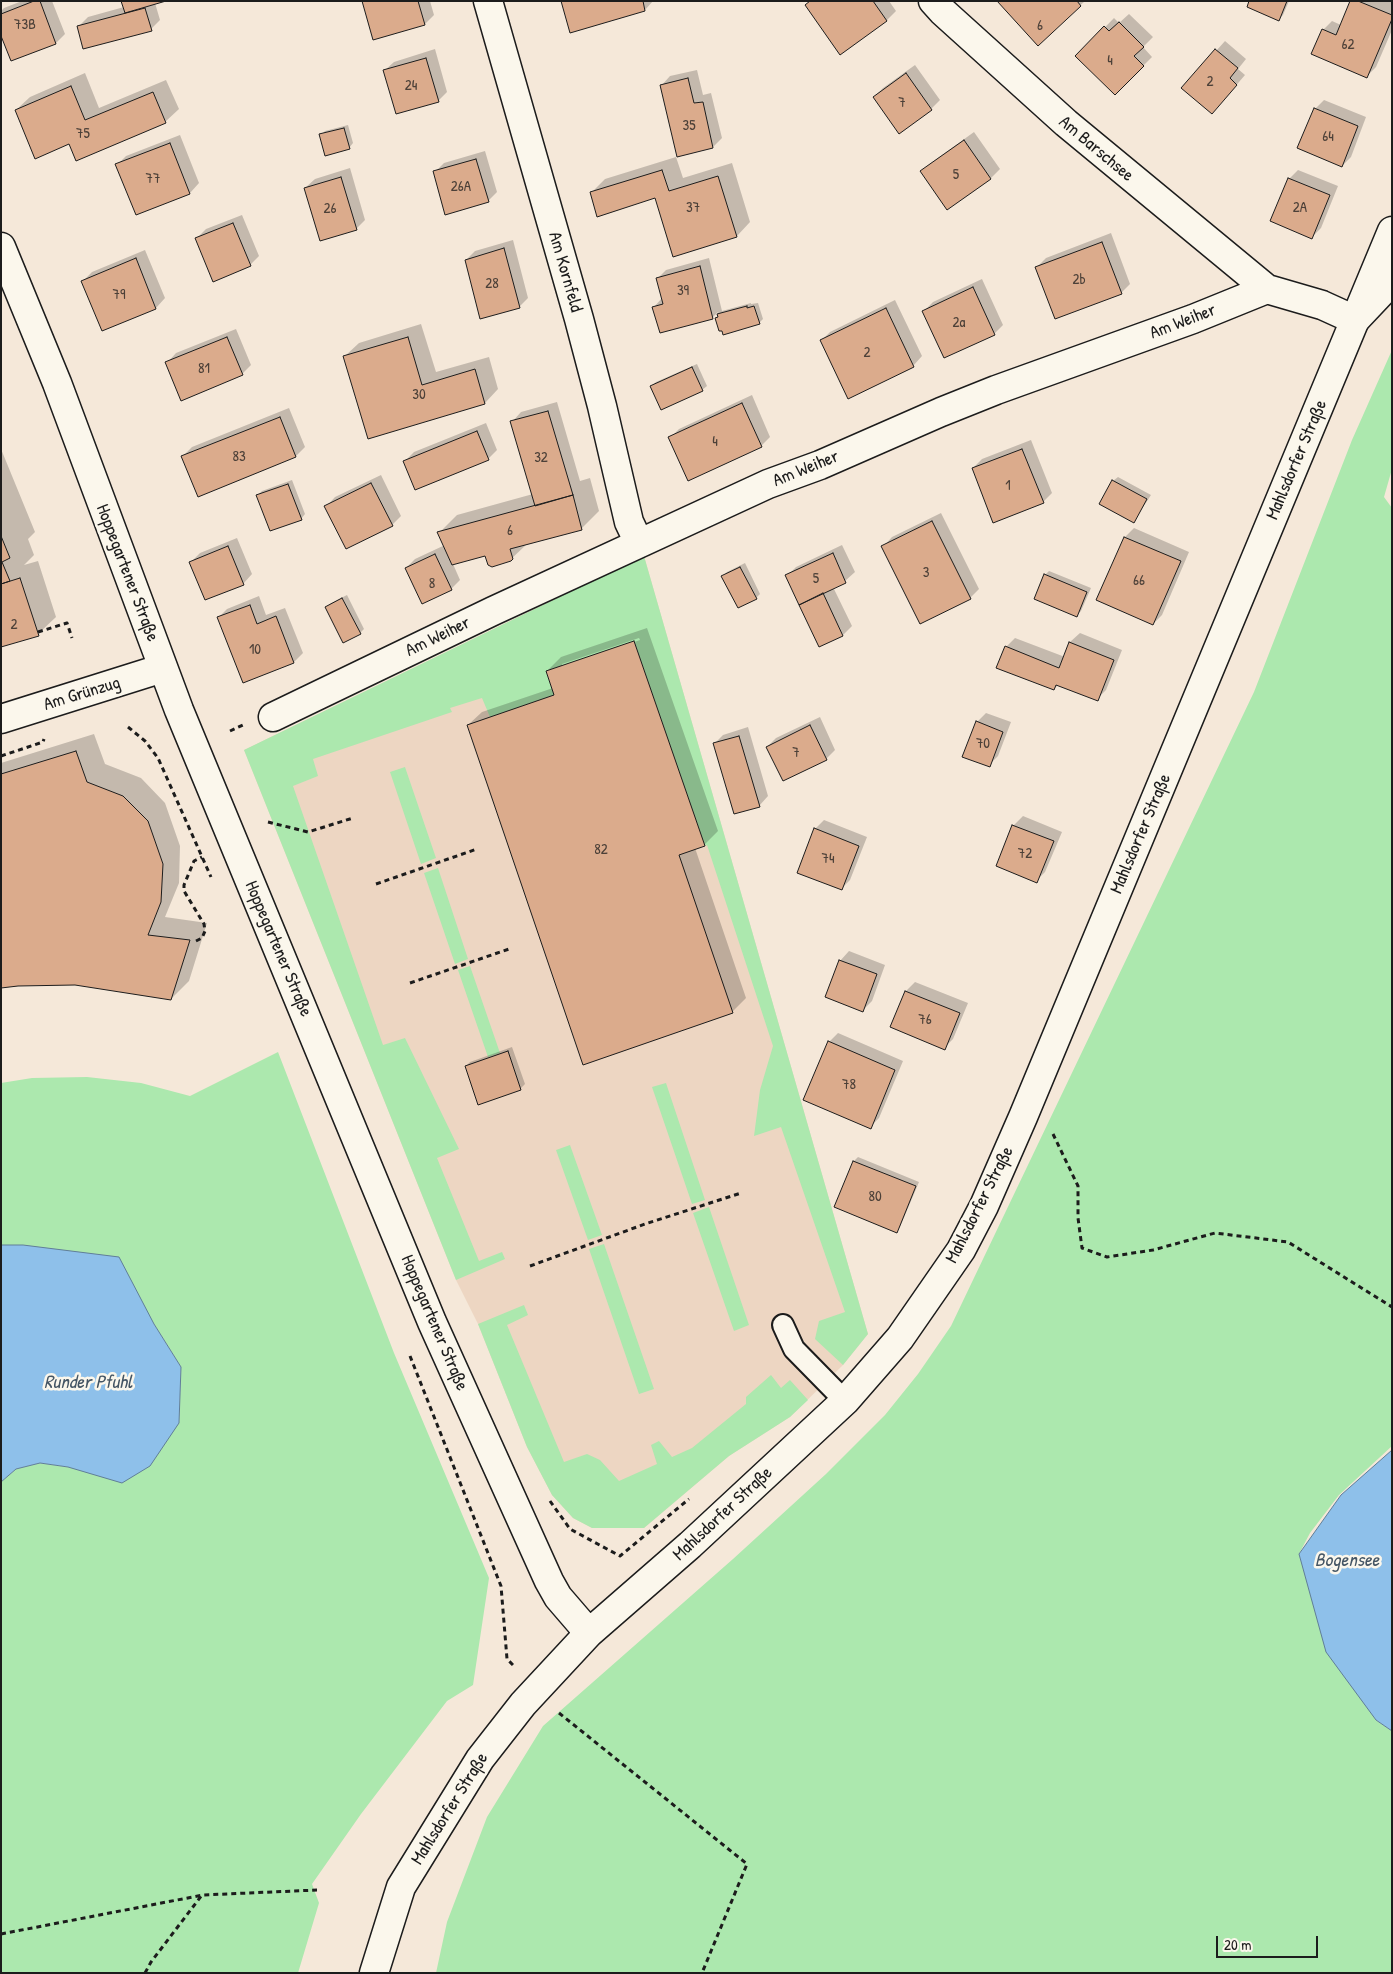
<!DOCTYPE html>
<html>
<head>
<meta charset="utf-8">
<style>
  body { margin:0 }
  #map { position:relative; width:1393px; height:1974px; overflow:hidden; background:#f5e8d9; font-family:"Patrick Hand",sans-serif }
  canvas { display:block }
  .frame { position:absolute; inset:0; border:2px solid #1c1c1c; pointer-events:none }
  .scale { position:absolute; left:1216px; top:1936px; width:102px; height:22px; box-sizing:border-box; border:2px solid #1c1c1c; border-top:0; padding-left:6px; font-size:15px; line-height:18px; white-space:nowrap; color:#1c1c1c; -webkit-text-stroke:4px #fbf7ec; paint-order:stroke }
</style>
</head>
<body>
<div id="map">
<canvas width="1393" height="1974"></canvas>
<div class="frame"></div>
<div class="scale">20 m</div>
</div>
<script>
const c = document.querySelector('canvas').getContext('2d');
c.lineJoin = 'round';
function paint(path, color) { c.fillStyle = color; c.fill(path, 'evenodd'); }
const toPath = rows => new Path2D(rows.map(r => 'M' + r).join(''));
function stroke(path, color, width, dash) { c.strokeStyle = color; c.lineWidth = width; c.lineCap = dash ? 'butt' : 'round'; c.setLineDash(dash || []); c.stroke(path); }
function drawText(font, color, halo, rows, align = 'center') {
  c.font = font + ' "Patrick Hand",sans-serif'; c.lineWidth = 5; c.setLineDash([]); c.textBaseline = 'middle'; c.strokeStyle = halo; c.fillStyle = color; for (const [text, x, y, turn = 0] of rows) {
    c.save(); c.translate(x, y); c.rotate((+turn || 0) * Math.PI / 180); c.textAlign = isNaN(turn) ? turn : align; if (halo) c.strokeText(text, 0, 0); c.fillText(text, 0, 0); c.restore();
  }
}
const built = toPath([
  [644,556,868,1334,843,1365,790,1417,729,1456,644,1528,592,1528,573,1518,552,1495,527,1447,478,1324,456,1280,244,750]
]);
const green = toPath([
  [1392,350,1392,469,1384,497,1392,508,1392,1446,1339,1495,1310,1533,1299,1554,1376,1720,1392,1731,1392,1973,436,1973,447,1922,487,1817,543,1726,733,1559,826,1474,885,1415,918,1374,951,1326,1254,692,1352,440],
  [644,556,868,1334,843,1365,815,1339,819,1321,845,1312,781,1127,754,1136,760,1090,773,1046,707,845,705,846,634,641,546,671,554,695,490,717,482,698,450,708,452,712,313,759,318,776,293,786,383,1045,405,1038,459,1149,437,1158,479,1261,502,1252,505,1259,456,1280,244,750],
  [405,767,436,858,421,864,390,772],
  [438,868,468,959,455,964,424,873],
  [470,966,500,1053,488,1057,458,970],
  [278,1052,394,1353,489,1578,473,1685,447,1701,361,1814,312,1884,319,1903,298,1973,1,1973,1,1482,16,1469,40,1463,68,1467,179,1423,181,1367,154,1324,23,1245,1,1245,1,1083,32,1078,87,1077,141,1083,190,1096],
  [666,1083,705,1200,692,1204,652,1087],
  [570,1145,602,1235,588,1240,556,1150],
  [709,1207,749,1325,734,1331,693,1213],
  [604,1244,654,1389,639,1394,589,1249],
  [524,1305,528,1315,507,1325,564,1462,587,1454,600,1460,619,1481,657,1464,651,1445,659,1441,672,1457,692,1448,746,1404,746,1397,771,1375,781,1388,790,1380,808,1400,790,1417,729,1456,644,1528,592,1528,573,1518,552,1495,527,1447,478,1324]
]);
const water = toPath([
  [1,1245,23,1245,119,1257,154,1324,181,1367,179,1423,150,1466,122,1483,68,1467,40,1463,16,1469,1,1482,1,1245],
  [1392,1450,1392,1731,1376,1720,1326,1652,1299,1554,1341,1495,1392,1450]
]);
const shadow = toPath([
  [22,1,52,1,65,34,56,43,12,60,1,32,1,11,4,8],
  [363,1,430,1,434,15,425,24],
  [562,1,653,1,645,10],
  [810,1,889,1,896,11,887,20,840,53],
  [999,1,1085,1,1038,44],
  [1251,1,1289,1,1283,15,1279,19],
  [1352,1,1392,2,1392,30,1376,67,1367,76,1323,30,1332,21,1341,25],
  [155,3,160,20,151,29,79,26,88,17,124,7],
  [1129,14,1153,37,1143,47,1152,57,1115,94,1077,56,1114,18,1119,23],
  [1225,41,1246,59,1238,69,1245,75,1221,103,1183,88],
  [435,49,447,92,438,101,384,71,394,62],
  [915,65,940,100,931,109,899,132,874,97,883,88],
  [697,70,703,95,711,93,722,138,713,147,661,86,670,76],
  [85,73,99,108,166,80,179,109,165,122,70,143,16,110,30,97],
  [1324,100,1366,117,1351,157,1342,166,1315,109],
  [348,125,353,143,349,148,321,135,325,131],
  [974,132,1000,169,991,178,947,208,922,172,931,163],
  [180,135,199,183,190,193,136,213,117,165,126,156],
  [485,151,497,192,488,201,435,172,444,163],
  [676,157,683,178,732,163,750,222,737,236,674,255,656,197,591,193,605,179],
  [350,168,365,220,356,229,305,188,315,179],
  [1298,170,1338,186,1321,228,1312,237,1289,179],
  [242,215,259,256,250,265,197,238,206,229],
  [1111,233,1130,284,1121,293,1037,267,1046,258],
  [513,240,528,298,519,307,466,260,475,251],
  [145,250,165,298,156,308,102,329,83,281,92,272],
  [709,258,722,311,751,303,751,304,758,303,763,319,759,323,716,318,719,316,718,312,712,318,654,307,662,298,657,279,666,270],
  [982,279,1003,325,994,334,924,311,933,302],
  [895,300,922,356,913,366,848,397,821,341,830,332],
  [421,324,436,372,489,357,498,389,485,403,369,438,345,356,359,343],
  [236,329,251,365,242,374,167,363,176,353],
  [697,364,707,386,702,390,651,386,656,382],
  [752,395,770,437,761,446,670,438,679,429],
  [557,402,580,481,590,478,599,511,581,529,527,544,510,560,486,555,453,564,460,580,451,589,406,568,415,559,445,545,439,533,457,515,533,494,512,422,521,412],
  [289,408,305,447,296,456,183,456,192,447],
  [486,423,497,450,488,459,405,461,414,452],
  [1031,440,1052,493,1043,502,973,468,982,459],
  [1,449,35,532,28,539,34,555,24,565,38,561,56,617,38,634,1,646],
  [381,475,401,516,392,525,326,507,335,497],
  [1118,477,1151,495,1134,521,1113,481],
  [292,480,305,514,301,519,258,495,262,491],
  [941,513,979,589,970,598,883,547,892,537],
  [1134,528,1189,552,1162,615,1153,624,1098,600,1125,537],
  [237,538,252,574,243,584,191,562,200,553],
  [842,545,855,572,845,581,833,587,852,626,843,635,819,646,787,576,796,567],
  [745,563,760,594,756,598,723,576,727,572],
  [1049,571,1091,588,1081,611,1077,615,1045,575],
  [347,595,364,629,360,633,326,607,331,603],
  [259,596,266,615,285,608,303,653,294,662,243,682,218,618,227,609],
  [647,628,718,831,704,845,695,848,746,998,732,1012,468,725,482,712,553,688,547,671,561,657],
  [639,638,640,640,562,667,562,664],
  [1080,633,1122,650,1106,690,1097,699,1059,684,1054,689,1006,647,1015,638,1065,657,1070,642],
  [986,713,1011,722,998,756,989,765,977,722],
  [820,717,835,750,826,759,767,747,776,738],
  [748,727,768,796,759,806,714,744,723,735],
  [94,734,105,764,141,778,165,803,180,846,179,883,165,917,207,923,189,981,171,999,75,983,1,987,1,763],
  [1023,816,1062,832,1045,872,1036,881,997,865,1014,825],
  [824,820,867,837,850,880,841,889,815,829],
  [849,951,885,965,872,1001,863,1010,840,961],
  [915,982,968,1003,953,1039,944,1048,892,1026,906,991],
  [838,1033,903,1061,879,1118,870,1127,829,1042],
  [512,1047,525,1084,520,1089,466,1066,470,1062],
  [858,1157,919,1182,900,1227,896,1232,835,1206,854,1161]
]);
const building = toPath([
  [34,1,40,1,56,44,11,61,1,36,1,14,34,1],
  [121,1,166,1,125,13,121,1],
  [362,1,418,1,425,25,373,40,362,1],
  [561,1,643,1,645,11,570,33,561,1],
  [810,1,873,1,887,21,840,55,805,5,810,1],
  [997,1,1077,1,1081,6,1038,46,997,1],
  [1249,1,1287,1,1279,21,1247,7,1249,1],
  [1350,1,1358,1,1392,15,1392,19,1367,78,1311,54,1322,29,1336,35,1350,1],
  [145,8,152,31,83,49,77,26,145,8],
  [1119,22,1144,47,1134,56,1144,66,1115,95,1075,56,1104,26,1109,31,1119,22],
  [1215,49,1238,68,1230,78,1237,85,1212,114,1181,88,1215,49],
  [426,58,439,102,396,114,383,70,426,58],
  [906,73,932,110,899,134,873,97,906,73],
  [688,78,694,103,703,102,713,148,677,157,660,85,688,78],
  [71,86,85,120,153,92,166,123,76,161,69,144,35,159,15,110,71,86],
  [1314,108,1358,126,1342,167,1297,148,1314,108],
  [344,128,350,149,325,156,319,134,344,128],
  [964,140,991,179,947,210,920,171,964,140],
  [170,143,190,194,136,215,115,164,170,143],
  [476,159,489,202,445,215,433,171,476,159],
  [662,170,669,191,718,176,737,237,673,257,655,198,597,217,590,192,662,170],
  [341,177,357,230,320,241,304,188,341,177],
  [1288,178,1330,195,1312,239,1270,221,1288,178],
  [233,223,251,266,213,282,195,238,233,223],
  [1102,242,1122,294,1055,319,1035,267,1102,242],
  [504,248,520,308,480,319,465,260,504,248],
  [136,258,156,309,102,331,81,281,136,258],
  [700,266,713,319,660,333,652,307,663,304,656,278,700,266],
  [973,287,995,335,944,358,922,311,973,287],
  [747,306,747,308,754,306,760,324,723,335,722,331,719,331,715,318,718,317,717,314,747,306],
  [886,308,914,367,848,399,820,340,886,308],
  [227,337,243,375,181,401,165,362,227,337],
  [408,337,422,385,475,369,485,404,368,439,343,356,408,337],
  [692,367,703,391,661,410,650,386,692,367],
  [742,403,762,447,688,481,668,437,742,403],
  [548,411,573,495,535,506,510,421,548,411],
  [280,417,296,457,198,497,181,456,280,417],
  [477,431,489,460,415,490,403,461,477,431],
  [1022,449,1044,503,993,523,972,468,1022,449],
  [1112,480,1147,499,1134,523,1099,504,1112,480],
  [371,483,393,526,346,549,324,506,371,483],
  [288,484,302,520,270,531,256,495,288,484],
  [573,495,582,530,510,549,513,559,511,561,492,567,488,565,485,556,452,565,437,532,573,495],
  [932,521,971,599,920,624,881,546,932,521],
  [1,536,10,558,2,562,10,581,1,584,1,536],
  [1124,537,1181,561,1153,625,1096,600,1124,537],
  [228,546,244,585,205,600,189,562,228,546],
  [833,553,846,583,799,605,785,575,833,553],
  [435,554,452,590,422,604,405,568,435,554],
  [740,567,757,599,738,608,721,576,740,567],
  [1044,574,1087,592,1077,617,1034,599,1044,574],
  [20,578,39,636,1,647,1,584,20,578],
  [823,593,843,636,819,647,799,605,823,593],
  [342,598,361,634,343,643,325,607,342,598],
  [250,605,257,624,276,616,294,663,243,683,217,617,250,605],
  [634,641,705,846,679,855,733,1013,583,1065,467,725,554,695,546,671,634,641],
  [1069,642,1114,660,1098,701,1056,685,1054,690,996,668,1005,646,1059,668,1069,642],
  [976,721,1003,732,990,767,962,757,976,721],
  [810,725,827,760,783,781,766,747,810,725],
  [739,736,760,807,734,814,713,743,739,736],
  [76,751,87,782,123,796,148,821,163,864,161,902,148,935,190,940,171,1000,75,985,18,986,1,988,1,774,76,751],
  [1012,825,1054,841,1037,883,996,866,1012,825],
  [814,828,859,846,842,890,797,873,814,828],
  [839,960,877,974,863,1012,825,997,839,960],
  [905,991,960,1013,945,1050,890,1027,905,991],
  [828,1041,895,1070,871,1129,803,1100,828,1041],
  [508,1051,521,1090,478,1105,465,1066,508,1051],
  [853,1161,916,1186,897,1233,834,1207,853,1161]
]);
const path = toPath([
  [38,632,67,623,72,638],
  [128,727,145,741,158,758,211,877],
  [230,731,243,725],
  [1,756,43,742,44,739],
  [268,822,308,832,353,818],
  [376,884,477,849],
  [196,941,202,938,205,931,204,924,184,891,184,885,194,861,202,857],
  [410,983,509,949],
  [1053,1134,1078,1186,1078,1218,1082,1248,1107,1257,1153,1250,1215,1233,1288,1242,1392,1307],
  [530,1266,645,1224,741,1193],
  [410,1356,501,1586,507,1659,515,1667],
  [550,1501,570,1529,620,1556,689,1499],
  [559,1713,747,1864,702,1973],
  [1,1934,203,1895,317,1890],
  [145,1973,151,1962,202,1895]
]);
const lane = toPath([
  [783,1325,794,1349,845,1401]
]);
const street = toPath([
  [488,1,579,319,602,406,629,522,639,543],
  [933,1,942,11,1066,123,1267,289],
  [273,717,493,611,768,484,820,465,941,412,996,390,1193,319,1267,289,1322,305,1355,320,1392,281]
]);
const secondary = toPath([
  [1,247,57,383,179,710,432,1322,549,1581,558,1597,589,1633],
  [1,719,163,668],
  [374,1973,401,1887,480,1759,523,1704,589,1633,690,1545,845,1401,900,1338,961,1250,984,1206,1023,1117,1392,231]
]);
const numberNames = [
  ["73B",25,25],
  ["6",1040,26],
  ["62",1348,45],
  ["4",1110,61],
  ["2",1210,82],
  ["24",411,86],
  ["7",902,103],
  ["35",689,126],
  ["75",83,134],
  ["64",1328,137],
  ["5",956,175],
  ["77",153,179],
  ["26A",461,187],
  ["37",693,208],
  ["2A",1300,208],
  ["26",330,209],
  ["2b",1079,280],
  ["28",492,284],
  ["39",683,291],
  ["79",119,295],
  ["2a",959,323],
  ["2",867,353],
  ["81",204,369],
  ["30",419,395],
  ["4",715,442],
  ["83",239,457],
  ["32",541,458],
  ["1",1008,486],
  ["6",510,531],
  ["3",926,573],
  ["5",816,579],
  ["66",1139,581],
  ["8",432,584],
  ["2",14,625],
  ["10",255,650],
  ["70",983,744],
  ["7",796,753],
  ["82",601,850],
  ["72",1025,854],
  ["74",828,859],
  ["76",925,1020],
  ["78",849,1085],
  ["80",875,1197]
];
const streetNames = [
  ["Am Barschsee",1096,149,40],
  ["Am Kornfeld",565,272,74],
  ["Am Weiher",1183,322,-21],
  ["Mahlsdorfer Straße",1297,460,-67],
  ["Am Weiher",806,469,-22],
  ["Hoppegartener Straße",127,573,69],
  ["Am Weiher",438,637,-26],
  ["Am Grünzug",82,694,-17],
  ["Mahlsdorfer Straße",1141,834,-67],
  ["Hoppegartener Straße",278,949,67],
  ["Mahlsdorfer Straße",980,1205,-63],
  ["Hoppegartener Straße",434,1323,67],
  ["Mahlsdorfer Straße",723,1514,-43],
  ["Mahlsdorfer Straße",450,1809,-58]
];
const waterNames = [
  ["Runder Pfuhl",88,1383],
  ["Bogensee",1347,1561]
];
paint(built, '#edd6c2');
paint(green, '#ace8ae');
paint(water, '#8ec0ea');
stroke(water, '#607e98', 1);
paint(shadow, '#0003');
paint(building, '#dbab8c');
stroke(building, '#1c1c1c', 1);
stroke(lane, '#1c1c1c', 24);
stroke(street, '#1c1c1c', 31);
stroke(secondary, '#1c1c1c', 31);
stroke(path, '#1c1c1c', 3, [5, 4]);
stroke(lane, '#fbf7ec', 20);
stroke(street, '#fbf7ec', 28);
stroke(secondary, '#fbf7ec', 28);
drawText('15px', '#4c4038', null, numberNames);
drawText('18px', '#1c1c1c', '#fbf7ec', streetNames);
drawText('italic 19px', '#445564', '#fbf7ec', waterNames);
</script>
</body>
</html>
